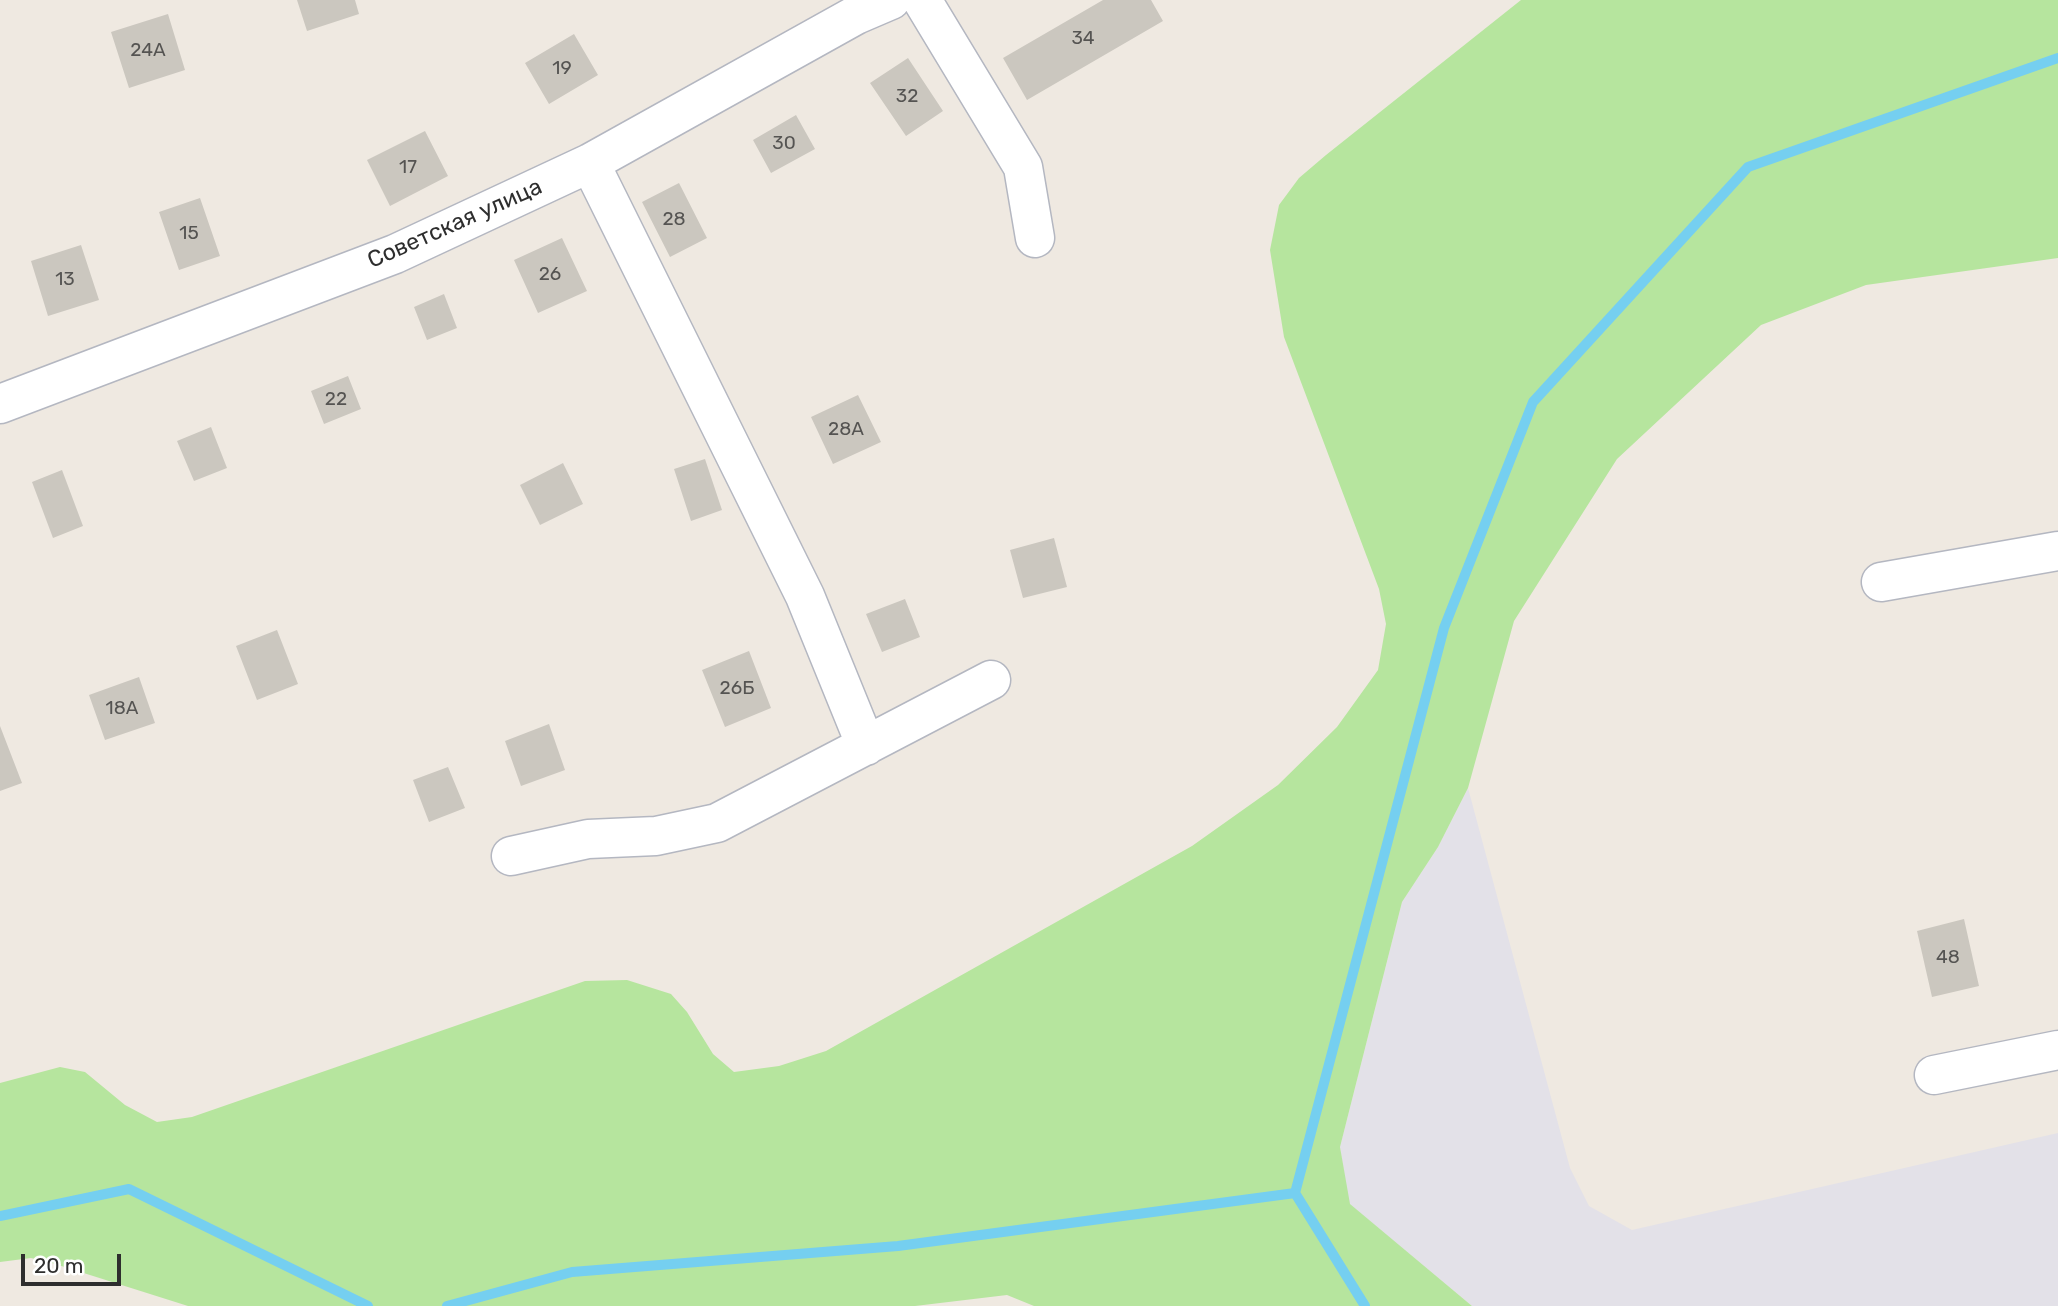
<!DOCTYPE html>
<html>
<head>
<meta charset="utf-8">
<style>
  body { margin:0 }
  #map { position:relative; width:2058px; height:1306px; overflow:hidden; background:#efe9e1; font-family:Rubik,sans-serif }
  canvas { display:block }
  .scale { position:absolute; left:21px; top:1254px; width:100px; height:32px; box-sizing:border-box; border:4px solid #2e2e2e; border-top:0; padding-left:9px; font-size:21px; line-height:24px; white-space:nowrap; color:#2e2e2e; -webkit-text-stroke:5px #fff; paint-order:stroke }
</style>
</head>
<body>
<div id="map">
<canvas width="2058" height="1306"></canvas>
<div class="scale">20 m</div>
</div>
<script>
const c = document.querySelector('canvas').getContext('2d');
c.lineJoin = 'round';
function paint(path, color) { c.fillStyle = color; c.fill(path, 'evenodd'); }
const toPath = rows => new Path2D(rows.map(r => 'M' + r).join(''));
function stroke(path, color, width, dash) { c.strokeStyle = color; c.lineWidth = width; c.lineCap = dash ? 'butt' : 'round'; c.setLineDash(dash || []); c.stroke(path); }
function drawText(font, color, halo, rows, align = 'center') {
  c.font = font + ' Rubik,sans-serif'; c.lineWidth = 5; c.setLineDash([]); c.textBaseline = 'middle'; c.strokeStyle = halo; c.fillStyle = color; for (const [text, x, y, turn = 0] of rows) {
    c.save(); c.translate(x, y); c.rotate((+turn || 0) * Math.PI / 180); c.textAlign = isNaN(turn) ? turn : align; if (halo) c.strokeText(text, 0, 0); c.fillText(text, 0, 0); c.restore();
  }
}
const industrial = toPath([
  [1468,788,1570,1168,1589,1206,1632,1230,2058,1133,2058,1306,1472,1306,1349,1204,1340,1147,1402,902,1438,847]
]);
const green = toPath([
  [1521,0,2058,0,2058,258,1866,285,1761,325,1617,459,1514,621,1468,788,1438,847,1402,902,1340,1147,1350,1204,1472,1306,1034,1306,1007,1295,915,1306,188,1306,52,1263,31,1258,0,1262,0,1083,60,1067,85,1072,125,1105,157,1122,192,1117,585,981,627,980,671,994,687,1012,713,1054,734,1072,779,1066,826,1051,1192,846,1278,785,1337,727,1378,670,1386,624,1379,589,1284,337,1270,250,1279,205,1299,178,1326,155]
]);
const stream = toPath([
  [1295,1193,1444,628,1533,402,1748,167,2058,58],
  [0,1216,129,1189,368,1306],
  [447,1306,572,1272,898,1246,1295,1193,1365,1306]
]);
const building = toPath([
  [297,0,355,0,359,14,307,31],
  [1103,0,1151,0,1163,21,1027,100,1003,58],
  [168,14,185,70,129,88,111,32],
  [574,34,598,75,549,104,525,63],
  [908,58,943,111,906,136,870,83],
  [796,115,815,149,771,173,753,140],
  [425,131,448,176,390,206,367,160],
  [679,183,707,238,670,257,642,202],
  [200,198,220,256,179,270,159,212],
  [562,238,587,291,538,313,514,260],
  [81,245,99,300,48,316,31,261],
  [444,294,457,328,427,340,414,307],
  [348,376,361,409,324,424,311,391],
  [858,395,881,442,833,464,811,417],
  [211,427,227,468,194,481,177,441],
  [705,459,722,510,691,521,674,469],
  [563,463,583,504,540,525,520,485],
  [62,470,83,526,53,538,32,482],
  [1054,538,1067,587,1023,598,1010,550],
  [905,599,920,637,882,652,866,614],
  [277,630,298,684,257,700,236,646],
  [749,651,771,708,725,727,702,670],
  [139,677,155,723,105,740,89,695],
  [549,724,565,770,521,786,505,741],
  [0,726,22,783,0,791],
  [448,767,465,808,429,822,413,780],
  [1964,919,1979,986,1932,997,1917,931]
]);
const minor = toPath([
  [922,0,1023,167,1035,238],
  [590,163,805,596,866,746],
  [0,404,395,254,590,163,856,15,891,0],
  [1881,582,2058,551],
  [511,856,588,839,656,836,717,823,991,680],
  [1934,1075,2058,1050]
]);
const numberNames = [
  ["34",1083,39],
  ["24А",148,51],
  ["19",562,69],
  ["32",907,97],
  ["30",784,144],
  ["17",408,168],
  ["28",674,220],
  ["15",189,234],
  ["26",550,275],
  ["13",65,280],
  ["22",336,400],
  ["28А",846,430],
  ["26Б",737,689],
  ["18А",122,709],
  ["48",1948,958]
];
const streetNames = [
  ["Советская улица",455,224,-24]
];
paint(industrial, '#e3e1e8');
paint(green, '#b6e59e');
stroke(stream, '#75cff0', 10);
paint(building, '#cbc7bf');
stroke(minor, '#b4b7c1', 41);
stroke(minor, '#fff', 38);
drawText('19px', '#555452', null, numberNames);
drawText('23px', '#2e2e2e', '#fff', streetNames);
</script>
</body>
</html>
